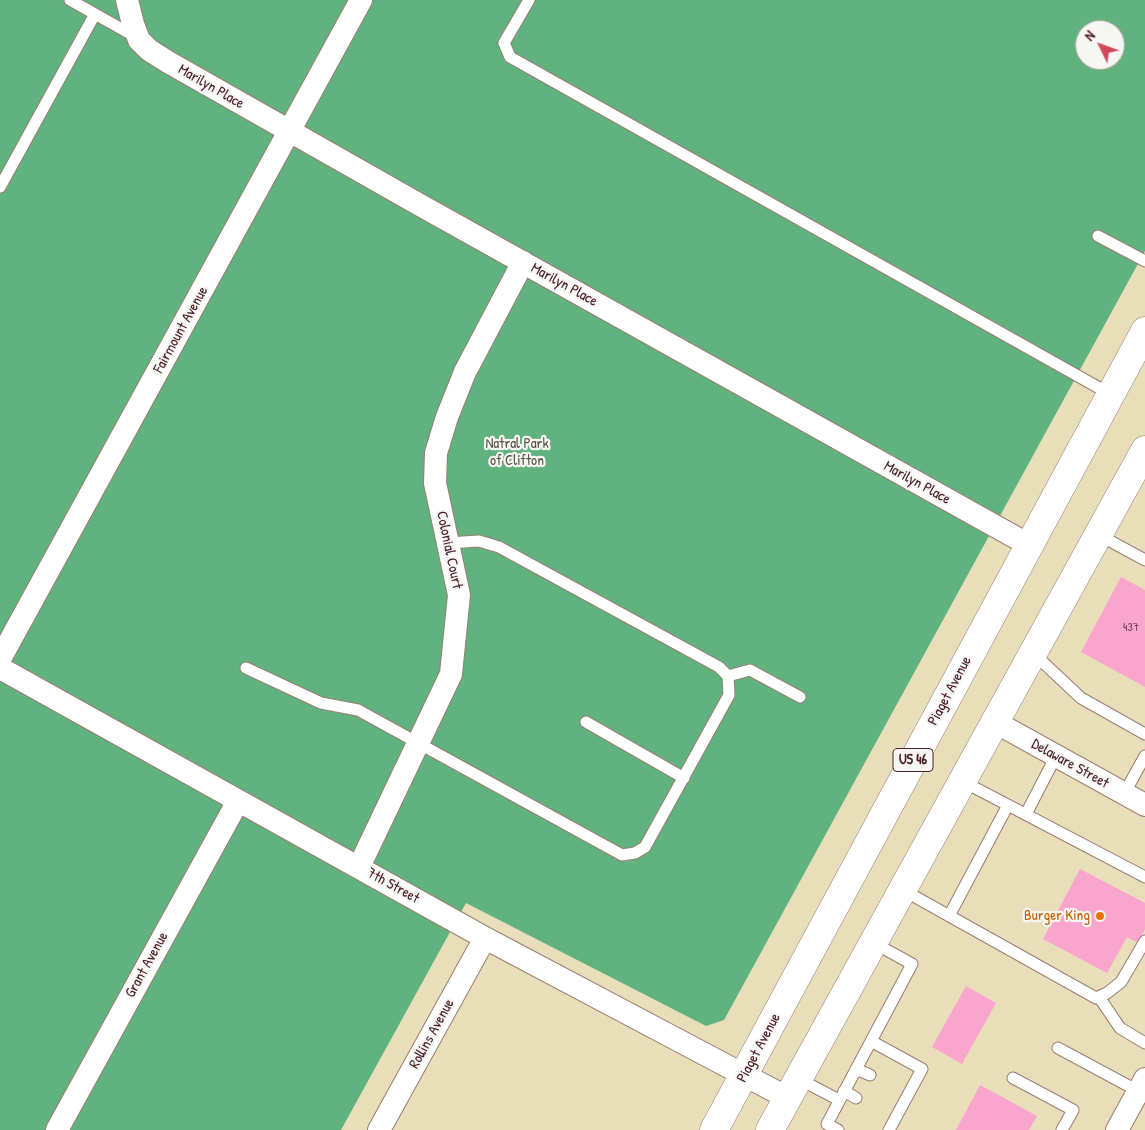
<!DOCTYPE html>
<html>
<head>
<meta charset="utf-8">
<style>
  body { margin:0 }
  #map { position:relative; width:1145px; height:1130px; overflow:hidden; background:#e8deba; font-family:"Patrick Hand",sans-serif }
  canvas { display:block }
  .north { position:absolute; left:1075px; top:20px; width:50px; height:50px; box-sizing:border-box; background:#f6f6f2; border:1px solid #b1a0a2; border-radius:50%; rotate:312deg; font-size:14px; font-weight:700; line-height:20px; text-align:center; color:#4a1f2b }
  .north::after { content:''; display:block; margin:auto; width:18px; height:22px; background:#d1495b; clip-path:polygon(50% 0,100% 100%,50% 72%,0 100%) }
</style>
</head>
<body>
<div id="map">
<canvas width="1145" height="1130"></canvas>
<div class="north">N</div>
</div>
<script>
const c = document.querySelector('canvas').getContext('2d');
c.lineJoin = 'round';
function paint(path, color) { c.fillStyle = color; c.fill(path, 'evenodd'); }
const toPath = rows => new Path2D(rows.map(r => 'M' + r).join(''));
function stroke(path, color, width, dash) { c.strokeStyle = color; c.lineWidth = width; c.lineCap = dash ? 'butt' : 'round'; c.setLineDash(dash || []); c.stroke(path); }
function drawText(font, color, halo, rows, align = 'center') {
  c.font = font + ' "Patrick Hand",sans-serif'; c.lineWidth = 4.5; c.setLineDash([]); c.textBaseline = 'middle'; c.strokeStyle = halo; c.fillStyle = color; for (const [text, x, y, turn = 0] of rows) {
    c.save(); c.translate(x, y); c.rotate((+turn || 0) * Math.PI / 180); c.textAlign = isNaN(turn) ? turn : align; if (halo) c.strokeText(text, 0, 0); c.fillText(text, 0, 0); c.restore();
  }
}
const forest = toPath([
  [0,0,1145,0,1145,251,724,1020,706,1026,466,903,341,1130,0,1130],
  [1085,30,1115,30,1115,60,1085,60]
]);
const building = toPath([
  [1121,577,1145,590,1145,687,1081,652],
  [1080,869,1145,903,1145,929,1138,943,1127,937,1107,973,1043,939],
  [966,986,996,1003,962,1064,932,1047],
  [980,1085,1037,1116,1029,1130,956,1130]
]);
const service = toPath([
  [70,0,136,37],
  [529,0,504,43,510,57,1110,394],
  [0,187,95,14],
  [1098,236,1145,261],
  [1099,535,1145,560],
  [1033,653,1081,698,1145,734],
  [246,668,321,703,358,710,622,855,635,853,645,847,729,695,728,676,719,667,499,547,479,541,448,543],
  [728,676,750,670,800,697],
  [586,722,684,778],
  [962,781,1145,877],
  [1124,794,1145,756],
  [1026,814,1056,756],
  [903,890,1096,998,1107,993,1121,982,1145,941],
  [949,916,1008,805],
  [1099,997,1120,1028,1145,1043],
  [871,1041,922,1069,889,1130],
  [1058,1048,1138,1091],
  [856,1069,870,1075],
  [1013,1078,1073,1110,1062,1130],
  [799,1079,839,1100],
  [844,1091,856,1098],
  [838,1130,827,1124,912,964,874,943]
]);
const minor = toPath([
  [127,0,133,24,139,40,149,50,168,62,420,205,1029,545],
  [0,659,361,0],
  [0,668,485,938,744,1075,788,1098],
  [995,722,1145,805],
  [359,867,451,674,459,595,435,483,436,453,447,417,465,372,523,262],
  [57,1130,238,801],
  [379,1130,485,938],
  [1117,1130,1145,1079]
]);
const trunk = toPath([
  [714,1130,1145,331],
  [770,1130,1145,450]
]);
const markers = [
  [1100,916,5,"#e8710a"]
];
const numberNames = [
  ["437",1131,628]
];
const shields = [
  [913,760,40]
];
const shieldNames = [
  ["US 46",913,760]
];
const streetNames = [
  ["Marilyn Place",211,87,30],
  ["Marilyn Place",564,285,29],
  ["Fairmount Avenue",181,330,-61],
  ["Marilyn Place",917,483,29],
  ["Colonial Court",449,550,78],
  ["Piaget Avenue",950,691,-62],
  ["Delaware Street",1070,764,29],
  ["7th Street",393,886,29],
  ["Grant Avenue",147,965,-61],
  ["Rollins Avenue",432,1034,-61],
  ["Piaget Avenue",759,1048,-62]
];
const parkNames = [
  ["Natral Park",517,444],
  ["of Clifton",517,461]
];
const foodNames = [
  ["Burger King",1090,916]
];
paint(forest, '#60b27e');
paint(building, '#f9a5cd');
stroke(service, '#997e72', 13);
stroke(minor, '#997e72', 24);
stroke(trunk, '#997e72', 29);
stroke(service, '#fff', 11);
stroke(minor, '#fff', 22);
stroke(trunk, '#fff', 28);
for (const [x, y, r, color] of markers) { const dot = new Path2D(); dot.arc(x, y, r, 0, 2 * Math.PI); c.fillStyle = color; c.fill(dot); stroke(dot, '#f6f6f2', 2); }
drawText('12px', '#764054', null, numberNames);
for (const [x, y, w] of shields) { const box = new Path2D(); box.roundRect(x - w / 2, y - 11.5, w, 23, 4); c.fillStyle = '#f6f6f2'; c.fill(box); stroke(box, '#4a1f2b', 1); }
drawText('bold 14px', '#4a1f2b', null, shieldNames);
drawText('15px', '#4a1f2b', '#f6f6f2', streetNames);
drawText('15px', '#57544b', '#f6f6f2', parkNames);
drawText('15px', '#c56008', '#f6f6f2', foodNames, 'right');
</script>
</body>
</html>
